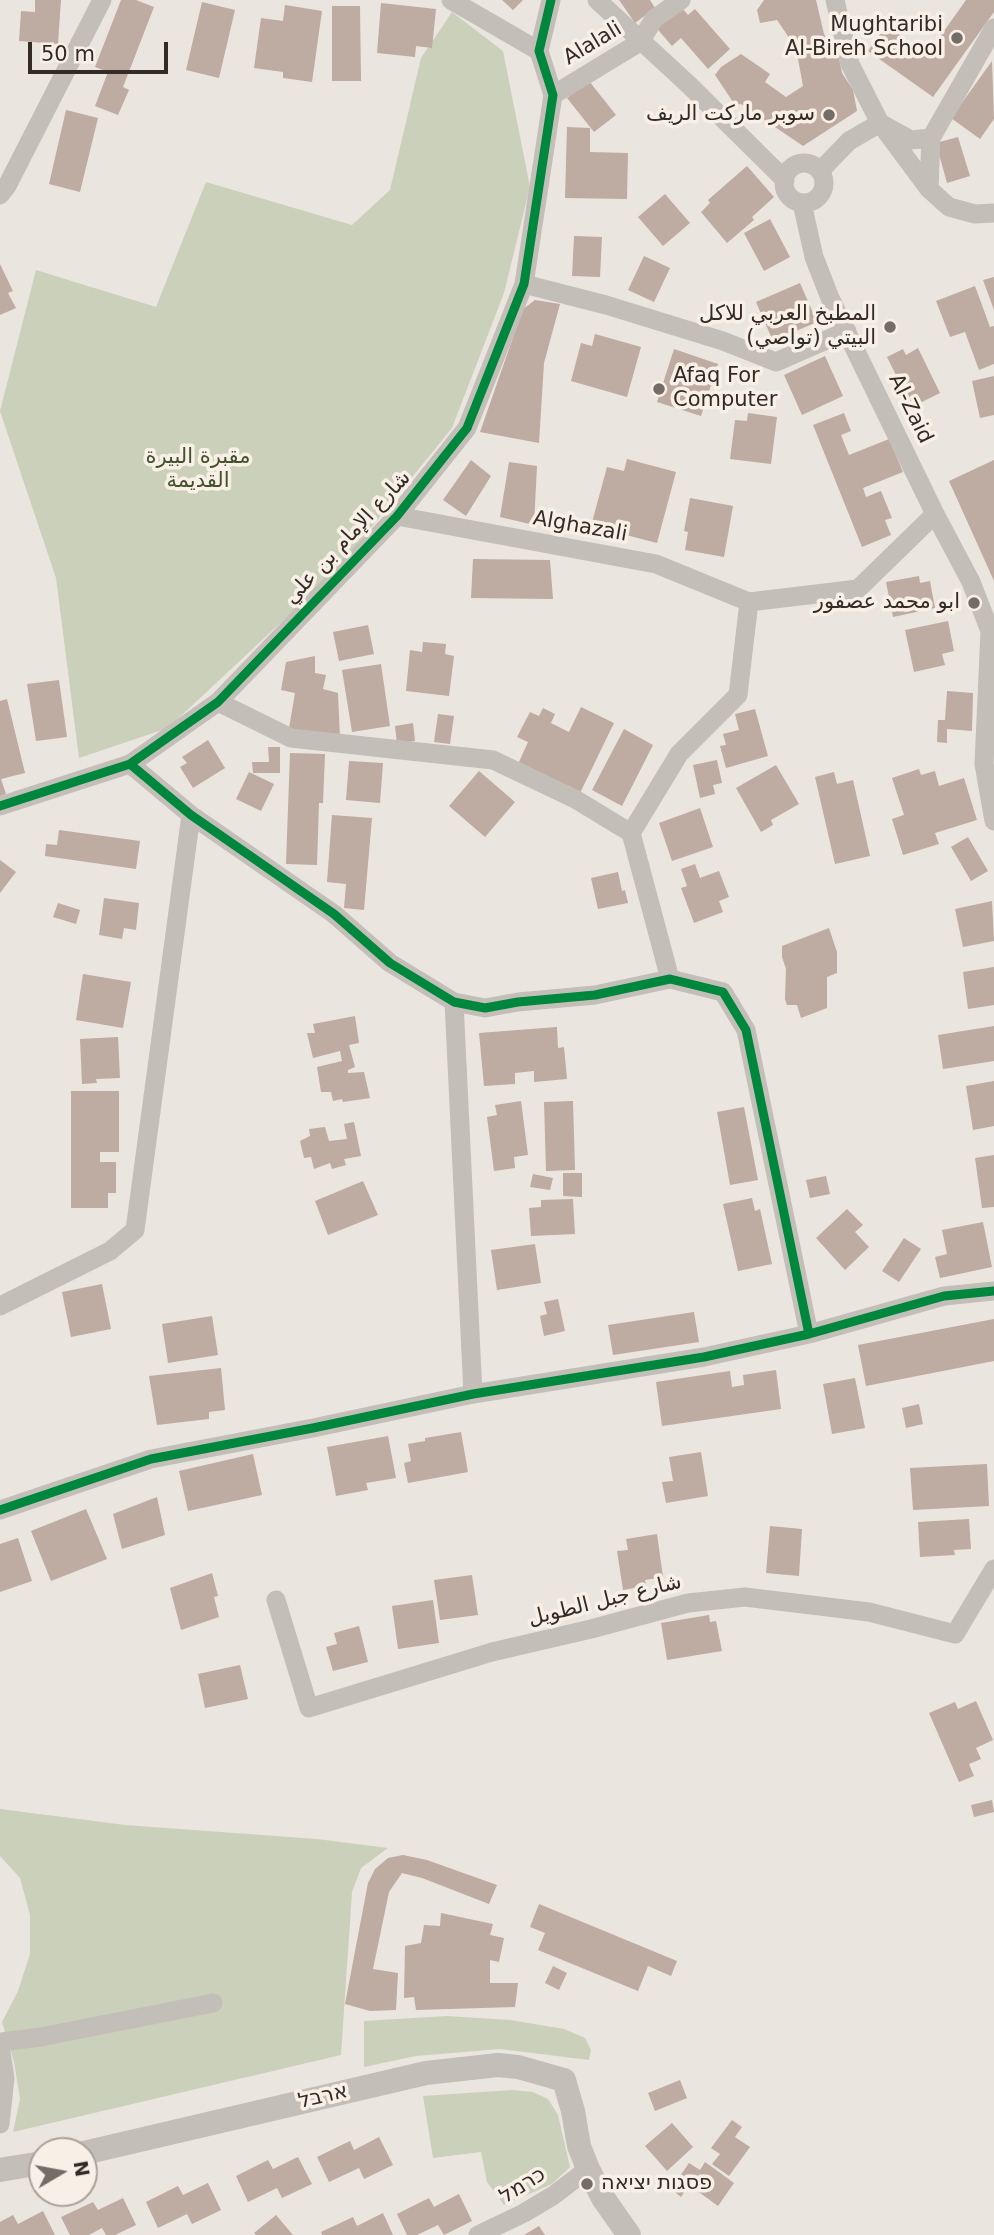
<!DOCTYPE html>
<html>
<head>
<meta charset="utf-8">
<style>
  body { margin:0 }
  #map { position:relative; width:994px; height:2235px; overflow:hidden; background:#ebe5df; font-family:"DejaVu Sans",sans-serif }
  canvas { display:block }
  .north { position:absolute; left:28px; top:2137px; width:70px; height:70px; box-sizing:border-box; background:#f8f0e6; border:2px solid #aaa19a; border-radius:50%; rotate:80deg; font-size:19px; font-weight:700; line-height:28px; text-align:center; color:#342b27 }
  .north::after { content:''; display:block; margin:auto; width:24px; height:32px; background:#746c67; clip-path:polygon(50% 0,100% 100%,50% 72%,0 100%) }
  .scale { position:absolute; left:28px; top:42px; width:140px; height:32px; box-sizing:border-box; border:4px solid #342b27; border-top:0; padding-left:9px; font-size:21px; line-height:24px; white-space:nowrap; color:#342b27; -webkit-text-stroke:5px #f8f0e6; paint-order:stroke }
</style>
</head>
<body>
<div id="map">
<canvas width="994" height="2235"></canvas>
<div class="north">N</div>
<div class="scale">50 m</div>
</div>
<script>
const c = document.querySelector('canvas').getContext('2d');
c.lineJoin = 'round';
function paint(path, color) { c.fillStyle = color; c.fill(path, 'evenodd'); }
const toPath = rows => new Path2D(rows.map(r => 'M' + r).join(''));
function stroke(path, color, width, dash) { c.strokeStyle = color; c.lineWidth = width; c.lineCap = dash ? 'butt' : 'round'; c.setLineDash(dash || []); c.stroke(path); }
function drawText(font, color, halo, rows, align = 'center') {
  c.font = font + ' "DejaVu Sans","Noto Sans Arabic","Noto Sans Hebrew",sans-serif'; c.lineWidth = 7; c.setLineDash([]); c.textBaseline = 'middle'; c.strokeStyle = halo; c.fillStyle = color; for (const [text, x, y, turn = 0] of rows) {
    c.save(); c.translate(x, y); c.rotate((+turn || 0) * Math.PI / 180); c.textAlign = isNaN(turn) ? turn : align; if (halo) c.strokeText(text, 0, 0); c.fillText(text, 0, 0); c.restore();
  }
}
const green = toPath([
  [452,12,503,51,530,187,504,293,452,428,335,572,168,728,79,758,56,578,0,411,36,270,156,307,206,182,352,225,390,190,421,58],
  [0,1809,125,1825,317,1839,388,1848,361,1868,352,1892,341,2055,13,2132,20,2099,14,2062,2,2022,18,1991,30,1954,30,1915,20,1878,0,1856],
  [447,2016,510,2020,564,2029,585,2038,591,2050,589,2060,500,2049,416,2056,364,2067,364,2021],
  [512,2090,533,2092,548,2099,558,2115,570,2167,552,2184,504,2205,487,2182,481,2152,433,2158,423,2096]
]);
const building = toPath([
  [35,0,61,0,58,44,19,41,21,11,35,12],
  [121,0,136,0,154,7,123,87,129,90,118,115,95,106,108,72,95,67],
  [502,0,523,0,513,10],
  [619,0,650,0,655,8,635,23],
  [764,0,816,0,824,34,839,58,842,73,853,90,857,111,803,146,741,104,735,105,715,75,721,67,741,54,770,74,765,82,786,97,803,86,796,48,777,20,760,23,757,10],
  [966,0,994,0,994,12,933,97,868,51,886,25,927,55],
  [202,2,235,10,219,78,186,70],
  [381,3,436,9,432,48,416,46,415,57,377,53],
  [678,3,688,15,695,9,730,49,708,69,681,38,672,46,653,24],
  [285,5,322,11,312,82,283,78,283,72,254,68,261,18,283,21],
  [332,6,360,6,361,81,332,81],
  [992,61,994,119,980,139,951,118],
  [589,81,616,115,594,132,567,98],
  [66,110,98,118,80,192,49,184],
  [567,127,590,128,590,152,628,153,627,199,565,198],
  [958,137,970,176,947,183,936,143],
  [747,166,774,197,752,217,754,220,727,243,701,212,710,203,708,200],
  [665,194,690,223,663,246,638,217],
  [770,219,790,257,764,271,744,233],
  [574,236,602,237,600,277,572,276],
  [644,256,670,268,654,302,628,290],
  [0,264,13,291,8,293,16,308,0,315],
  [994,277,994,310,983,280],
  [800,283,817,322,773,341,756,302],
  [975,286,990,327,994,326,994,364,979,370,965,332,950,337,936,301],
  [535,300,560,304,544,363,539,443,480,432,523,309],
  [595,334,641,347,627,397,571,381,581,343,592,346],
  [918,348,940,393,912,407,887,357,903,349,906,355],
  [674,349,718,364,701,416,657,402],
  [825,356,843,396,802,415,784,375],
  [994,376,994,415,980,418,972,381],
  [748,413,777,417,771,464,730,459,735,420,747,421],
  [844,413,851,431,841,435,849,455,889,439,903,472,863,488,866,497,881,491,892,518,885,520,891,535,862,547,813,425],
  [627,459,676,472,657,543,591,526,607,467,624,471],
  [471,460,491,476,466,516,443,500],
  [994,460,994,581,949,481],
  [509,462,537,466,534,525,500,517],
  [690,498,733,506,724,557,685,550,688,532,684,531],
  [473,559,550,560,553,599,471,598],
  [919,576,920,583,930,581,935,608,893,617,886,582],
  [948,621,954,651,942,654,945,665,914,672,905,630],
  [368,625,374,654,339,661,333,632],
  [423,642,446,644,445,654,454,656,449,696,406,691,410,650,422,652],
  [315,656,315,673,326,675,323,689,338,693,340,738,289,728,295,693,281,690,286,662],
  [381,664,390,726,352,732,342,670],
  [59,680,67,737,36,741,27,684],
  [947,691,973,693,972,731,947,729,947,743,937,742,938,720,945,720],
  [7,699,25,773,1,779,6,794,0,796,0,701],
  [581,707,614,723,580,793,519,762,528,742,517,737,530,712,539,716,543,708,555,714,551,723,569,732],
  [755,709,768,756,726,768,720,746,726,745,723,734,739,730,735,714],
  [438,714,454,716,450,744,434,742],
  [413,723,415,741,397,744,395,726],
  [624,729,653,745,622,806,592,790],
  [208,740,225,768,193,788,180,767,187,763,182,757],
  [268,747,280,747,280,773,253,773,252,762,269,762],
  [290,753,325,754,323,803,319,803,317,865,286,864],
  [717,760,722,783,713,785,715,794,700,798,693,765],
  [349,761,383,763,380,803,346,800],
  [776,765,799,804,771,820,773,825,761,832,736,788],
  [919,769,921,775,935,771,939,786,964,778,977,820,935,833,939,844,903,855,892,819,904,815,892,778],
  [479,771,515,802,485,837,449,806],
  [249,772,274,784,261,811,236,799],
  [834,772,837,784,853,780,870,856,835,864,815,777],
  [700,808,713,847,672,861,659,823],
  [332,815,372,818,364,910,344,908,346,884,327,882],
  [59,830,140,841,136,869,45,856,46,844,57,845],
  [968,837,988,871,971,881,951,847],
  [0,860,16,872,0,893],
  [695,864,700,878,719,871,729,897,719,901,723,912,694,923,681,888,687,886,681,869],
  [618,872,622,891,625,890,628,903,598,909,591,878],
  [104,898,139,903,136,930,124,928,122,939,99,935],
  [992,901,994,941,963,947,955,909],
  [58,903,80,910,76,924,53,917],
  [829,928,837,952,837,973,827,977,827,1008,801,1018,797,1005,787,1005,785,999,786,969,782,957,782,946],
  [994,967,994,1005,968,1009,963,972],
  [83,974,131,982,123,1028,76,1020],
  [355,1016,359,1043,349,1045,355,1067,348,1070,348,1073,364,1072,370,1098,343,1102,342,1099,333,1101,331,1092,321,1092,317,1067,342,1061,340,1051,313,1058,307,1033,315,1033,313,1024],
  [994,1026,994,1061,943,1069,938,1035],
  [557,1027,558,1048,564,1047,567,1079,534,1082,534,1071,515,1073,515,1084,484,1086,479,1033],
  [118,1037,120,1078,96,1079,97,1083,82,1084,80,1039],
  [994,1081,994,1126,973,1130,966,1086],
  [71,1091,119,1091,119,1152,100,1152,100,1162,116,1162,116,1193,108,1193,108,1208,71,1208],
  [521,1101,528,1155,514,1157,515,1168,494,1171,487,1117,497,1115,495,1105],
  [573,1101,575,1170,546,1171,544,1102],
  [744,1107,758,1180,730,1185,717,1112],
  [354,1122,361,1156,344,1159,346,1165,332,1169,330,1163,314,1169,311,1157,304,1158,300,1141,310,1136,309,1129,325,1127,329,1141,347,1139,344,1124],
  [994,1155,994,1207,982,1208,975,1158],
  [563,1173,582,1173,582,1197,563,1196],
  [533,1174,553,1178,550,1190,530,1187],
  [826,1176,830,1194,810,1198,806,1180],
  [363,1181,378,1215,328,1235,315,1201],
  [752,1198,755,1211,760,1209,772,1264,738,1271,723,1204],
  [573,1199,575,1234,531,1236,529,1208,541,1207,541,1200],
  [847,1209,863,1225,855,1232,869,1247,845,1270,816,1238],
  [983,1222,992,1267,940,1278,935,1257,947,1254,942,1230],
  [904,1238,921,1249,899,1282,882,1271],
  [535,1244,541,1283,497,1290,491,1250],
  [102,1284,111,1329,71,1337,62,1292],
  [558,1299,565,1331,544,1336,540,1316,547,1314,544,1302],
  [694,1312,699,1342,613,1355,608,1325],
  [212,1316,218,1355,168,1363,162,1324],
  [994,1319,994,1361,866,1386,858,1345],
  [221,1368,225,1410,209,1412,209,1419,157,1425,149,1376],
  [776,1370,781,1409,662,1426,656,1382,730,1371,732,1387,744,1385,743,1375],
  [855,1378,865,1428,832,1434,823,1384],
  [919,1404,923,1424,906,1428,902,1408],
  [461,1432,468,1472,408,1483,404,1463,411,1461,408,1444,425,1441,425,1438],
  [388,1436,396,1478,366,1483,368,1490,336,1496,327,1447],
  [701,1452,708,1496,666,1503,662,1482,673,1481,669,1457],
  [253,1454,262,1495,188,1511,179,1471],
  [987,1464,989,1506,913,1510,910,1468],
  [157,1497,165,1535,122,1549,113,1514],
  [86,1509,107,1559,51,1581,31,1531],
  [969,1519,971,1549,954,1550,955,1555,920,1557,918,1522],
  [770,1526,802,1529,799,1576,766,1573],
  [657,1534,663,1577,645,1580,646,1586,623,1590,617,1551,628,1550,626,1539],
  [18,1538,32,1581,0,1592,0,1544],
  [212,1573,218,1596,214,1597,219,1617,181,1630,170,1588],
  [472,1575,478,1615,440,1620,434,1580],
  [433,1600,439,1643,398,1649,392,1606],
  [709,1615,710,1622,716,1621,722,1651,667,1660,661,1623],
  [359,1626,368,1662,333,1671,326,1647,337,1644,334,1633],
  [240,1665,248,1699,205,1708,198,1674],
  [976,1701,993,1740,976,1748,981,1759,969,1764,974,1776,959,1782,929,1713,955,1702,958,1709],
  [992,1800,994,1812,974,1817,971,1805],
  [403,1855,427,1860,497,1885,489,1904,422,1878,402,1873,389,1892,373,1969,398,1973,396,2010,370,2011,345,2004,368,1883,375,1869,388,1858],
  [539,1904,677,1961,671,1976,648,1966,638,1991,538,1950,545,1933,530,1927],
  [441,1913,493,1924,490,1935,504,1938,499,1962,490,1960,490,1983,518,1983,515,2007,416,2010,414,1997,404,1998,405,1946,421,1943,424,1925,440,1926],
  [553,1966,567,1973,559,1990,545,1983],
  [680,2080,687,2098,655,2111,648,2093],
  [732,2120,742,2127,735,2137,750,2147,729,2176,712,2164,720,2154,711,2148],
  [672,2123,693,2147,667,2171,645,2146],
  [379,2137,393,2165,364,2179,359,2168,329,2182,317,2157,350,2141,354,2150],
  [298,2157,312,2184,282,2198,277,2188,248,2202,236,2176,268,2160,273,2169],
  [705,2162,734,2183,718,2206,689,2185,681,2197,671,2189,689,2163,700,2170],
  [208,2183,221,2210,192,2224,187,2214,158,2228,146,2202,178,2186,183,2195],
  [459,2194,472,2221,444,2235,438,2225,417,2235,407,2235,397,2214,429,2198,434,2207],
  [123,2198,136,2225,115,2235,106,2235,102,2228,89,2235,70,2235,61,2217,93,2202,98,2210],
  [43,2211,55,2235,0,2235,0,2222,13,2215,18,2224],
  [383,2213,393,2235,322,2235,321,2232,353,2217,357,2226],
  [276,2215,293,2235,256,2235,254,2233],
  [539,2226,545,2235,524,2235]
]);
const minor = toPath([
  [451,0,539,51],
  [597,0,689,85,785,180],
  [835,0,850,64,880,123,911,140,931,138],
  [553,95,640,42,654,19,681,0],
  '784 183a20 20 0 1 1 40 0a20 20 0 1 1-40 0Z',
  [820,171,849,141,880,123,929,189,949,207,975,214,994,213],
  [929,189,931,138,994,28],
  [0,195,7,186,102,0],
  [802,203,814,257,830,298,935,514,971,582,990,631,984,764,994,821],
  [524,284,606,305,723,341,776,362,847,331],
  [397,516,656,564,749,602,858,589,935,514],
  [218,702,291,738,493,760,575,799,631,833],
  [130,764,218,702,397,516,467,428,524,284,553,95,539,51,551,0],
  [0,806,130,764,191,815,334,914,390,963,454,1002,485,1008,518,1002,595,995,670,979,723,992,746,1030,809,1334],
  [670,979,631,833,679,754,738,695,749,602],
  [454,1002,473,1394],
  [0,1306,110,1251,135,1230,191,815],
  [0,1510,151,1459,313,1428,473,1394,704,1357,809,1334,944,1296,994,1291],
  [276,1600,309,1708,492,1652,591,1629,688,1603,745,1597,869,1612,955,1634,994,1569],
  [0,2042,41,2037,213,2003],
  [0,2046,5,2078,0,2124],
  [478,2235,524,2213,554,2195,588,2169]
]);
const tertiary = toPath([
  [84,2153,426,2073,498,2065,518,2067,564,2080,573,2111,579,2146,588,2169,603,2198,629,2235],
  [0,2170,42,2163]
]);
const cycleway = toPath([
  [130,764,218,702,397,516,467,428,524,284,553,95,539,51,551,0],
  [0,806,130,764,191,815,334,914,390,963,454,1002,485,1008,518,1002,595,995,670,979,723,992,746,1030,809,1334],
  [0,1510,151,1459,313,1428,473,1394,704,1357,809,1334,944,1296,994,1291]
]);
const markers = [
  [957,38,7,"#746c67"],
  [829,115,7,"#746c67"],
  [890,327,7,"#746c67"],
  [659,389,7,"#746c67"],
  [974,603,7,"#746c67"],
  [587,2184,7,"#746c67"]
];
const poiNames = [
  ["Mughtaribi",943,26],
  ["Al-Bireh School",943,50],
  ["سوبر ماركت الريف",815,115],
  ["المطبخ العربي للاكل",876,315],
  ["البيتي (تواصي)",876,339],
  ["Afaq For",673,377,"left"],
  ["Computer",673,401,"left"],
  ["ابو محمد عصفور",960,603],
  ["פסגות יציאה",601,2184,"left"]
];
const streetNames = [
  ["Alalali",593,44,-31],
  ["Al-Zaid",910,409,64],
  ["Alghazali",580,527,10],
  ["شارع الإمام بن علي",348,538,-47],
  ["شارع جبل الطويل",605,1601,-14],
  ["ארבל",323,2097,-13],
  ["כרמל",523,2186,-32]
];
const parkNames = [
  ["مقبرة البيرة",198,458],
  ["القديمة",198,482]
];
paint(green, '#cbd0ba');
paint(building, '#beaba1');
stroke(minor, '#c4beb8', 19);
stroke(tertiary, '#c4beb8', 24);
stroke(cycleway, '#00873e', 9);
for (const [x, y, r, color] of markers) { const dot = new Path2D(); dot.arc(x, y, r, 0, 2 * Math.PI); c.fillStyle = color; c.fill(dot); stroke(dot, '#f8f0e6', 2.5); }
drawText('21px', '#342b27', '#f8f0e6', poiNames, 'right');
drawText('21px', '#342b27', '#f8f0e6', streetNames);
drawText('21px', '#42512c', '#f8f0e6', parkNames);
</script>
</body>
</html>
